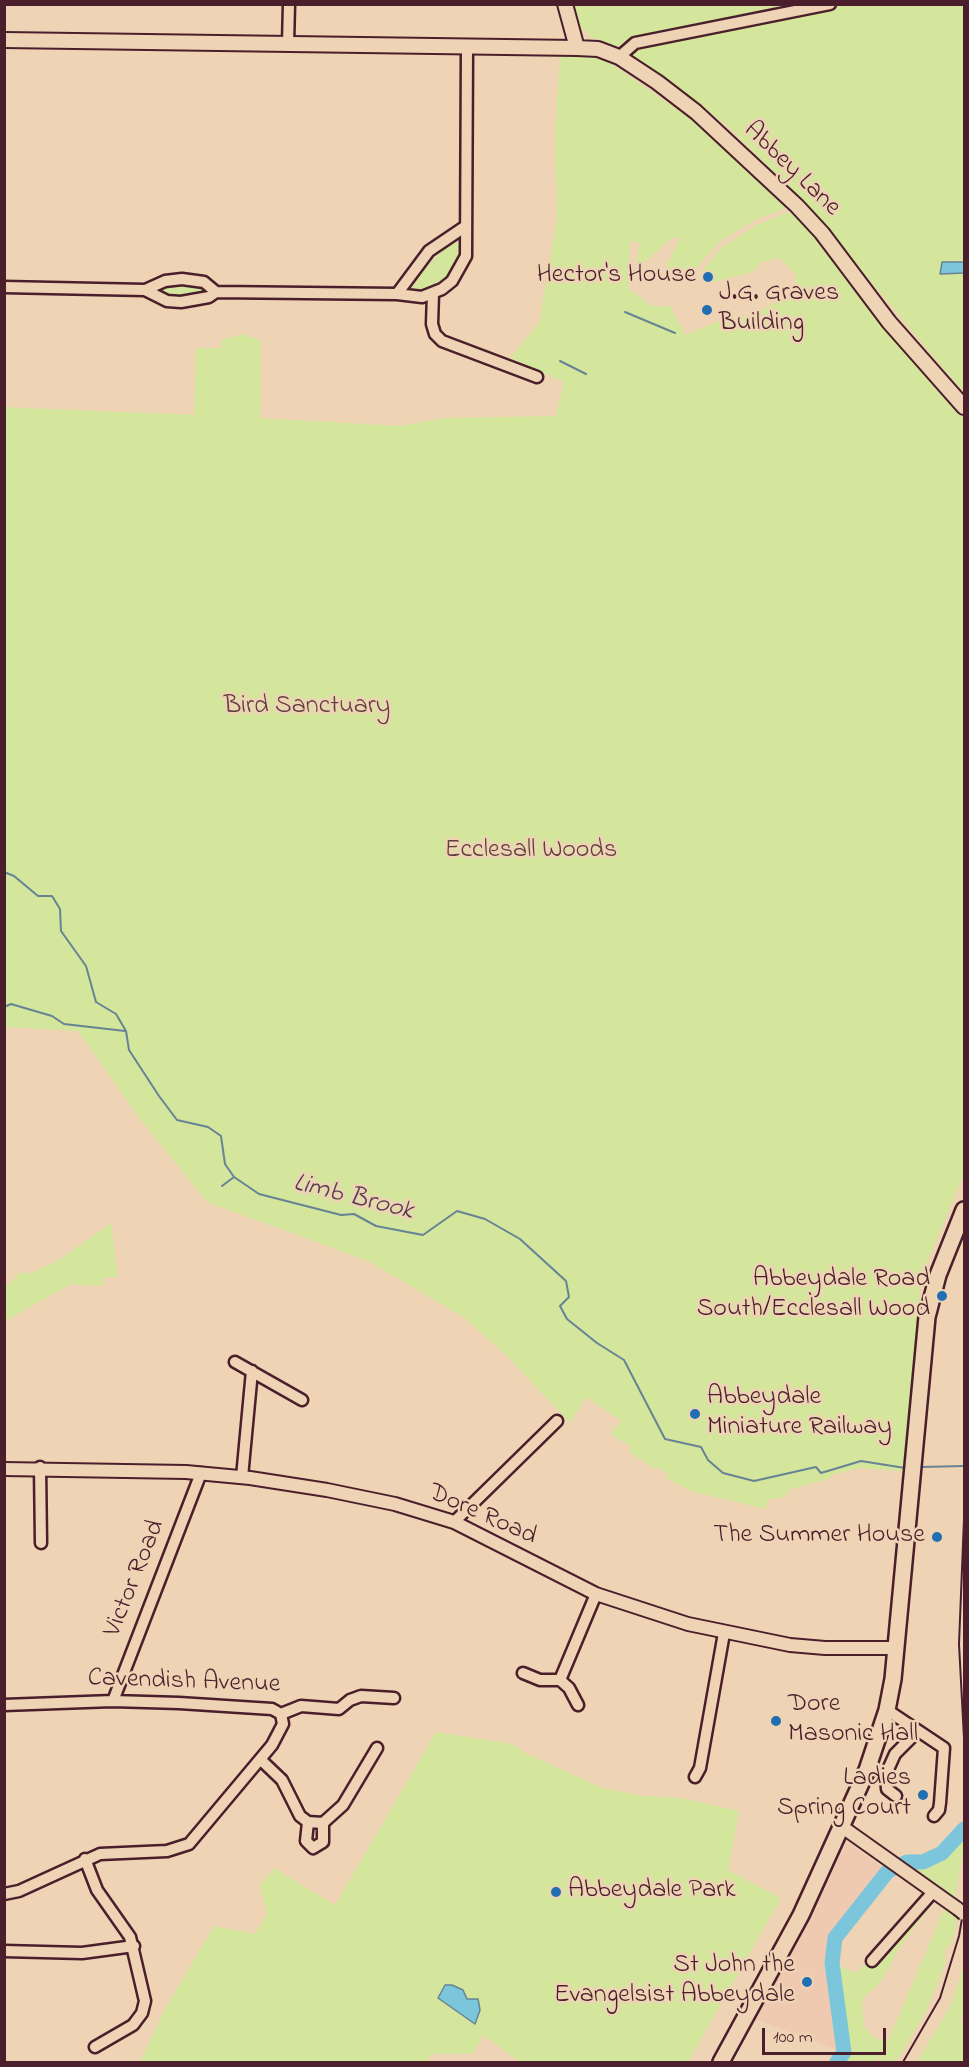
<!DOCTYPE html>
<html>
<head>
<meta charset="utf-8">
<style>
  body { margin:0 }
  #map { position:relative; width:969px; height:2067px; overflow:hidden; background:#eed3b5; font-family:"Indie Flower",sans-serif }
  canvas { display:block }
  .frame { position:absolute; inset:0; border:6px solid #4a1f2b; pointer-events:none }
  .scale { position:absolute; left:762px; top:2028px; width:124px; height:27px; box-sizing:border-box; border:3px solid #4a1f2b; border-top:0; padding-left:8px; font-size:18px; line-height:21px; white-space:nowrap; color:#4a1f2b; -webkit-text-stroke:4px #eed3b5; paint-order:stroke }
</style>
</head>
<body>
<div id="map">
<canvas width="969" height="2067"></canvas>
<div class="frame"></div>
<div class="scale">100 m</div>
</div>
<script>
const c = document.querySelector('canvas').getContext('2d');
c.lineJoin = 'round';
function paint(path, color) { c.fillStyle = color; c.fill(path, 'evenodd'); }
const toPath = rows => new Path2D(rows.map(r => 'M' + r).join(''));
function stroke(path, color, width, dash) { c.strokeStyle = color; c.lineWidth = width; c.lineCap = dash ? 'butt' : 'round'; c.setLineDash(dash || []); c.stroke(path); }
function drawText(font, color, halo, rows, align = 'center') {
  c.font = font + ' "Indie Flower",sans-serif'; c.lineWidth = 5; c.setLineDash([]); c.textBaseline = 'middle'; c.strokeStyle = halo; c.fillStyle = color; for (const [text, x, y, turn = 0] of rows) {
    c.save(); c.translate(x, y); c.rotate((+turn || 0) * Math.PI / 180); c.textAlign = isNaN(turn) ? turn : align; if (halo) c.strokeText(text, 0, 0); c.fillText(text, 0, 0); c.restore();
  }
}
const built = toPath([
  [847,1842,888,1871,835,1938,832,1963,844,2052,752,2018]
]);
const green = toPath([
  [574,5,964,5,964,393,806,204,724,123,618,47,592,37,576,24],
  [584,55,609,62,699,125,786,208,755,220,718,243,691,275,671,275,667,265,680,237,672,238,642,265,636,263,640,244,630,240,628,288,652,306,671,306,685,335,724,319,747,316,795,294,795,274,780,258,761,262,753,272,714,282,710,271,701,272,722,247,758,224,792,211,944,399,964,419,964,1174,919,1281,920,1310,910,1393,905,1471,859,1468,832,1475,831,1478,788,1490,786,1497,768,1499,766,1509,690,1491,665,1477,667,1473,657,1467,655,1469,629,1452,632,1447,610,1434,622,1421,586,1397,570,1423,508,1357,465,1318,368,1261,207,1202,140,1119,78,1031,5,1027,4,407,194,415,196,348,222,348,222,340,242,334,261,341,260,418,399,426,446,418,556,416,564,382,510,358,539,323,557,219,555,136,560,56],
  [452,241,459,243,460,251,455,267,444,280,429,289,417,292,414,290,413,286,426,267],
  [179,285,194,286,209,292,191,298,155,295,157,288],
  [111,1223,118,1277,104,1277,103,1286,71,1284,5,1321,5,1283,8,1285,21,1272,28,1274,56,1262],
  [436,1732,512,1744,527,1754,602,1788,644,1796,682,1798,739,1811,728,1870,781,1898,688,2062,520,2062,483,2035,473,2054,431,2054,428,2062,140,2062,164,2011,214,1926,255,1934,267,1914,260,1886,274,1868,335,1905],
  [951,1843,964,1843,955,1899,904,1868,907,1862,923,1862,942,1853],
  [933,1892,939,1896,902,1944,880,1983,862,1999,864,2026,874,2038,887,2041,877,2062,837,2062,844,2052,832,1963,856,1973],
  [945,1907,958,1917,951,1945,948,1944,944,1956,947,1958,926,2012,896,2062,879,2062],
  [964,1964,964,2006,960,2023,964,2022,964,2062,917,2062,951,2005]
]);
const water = toPath([
  [942,262,964,262,964,273,940,274,942,262],
  [445,1985,452,1985,463,1990,467,1999,478,1999,480,2010,475,2024,438,1998,445,1985]
]);
const stream = toPath([
  [625,312,675,333],
  [560,361,586,374],
  [4,872,14,876,38,896,52,896,60,909,61,931,86,966,96,1002,116,1014,126,1031,129,1050,159,1096,177,1120,208,1127,221,1136,225,1164,234,1177,259,1194,341,1215,354,1214,376,1226,423,1235,457,1211,485,1219,520,1239,566,1281,569,1297,560,1306,567,1319,597,1343,624,1360,665,1439,701,1447,708,1460,723,1473,754,1481,816,1467,821,1473,861,1461,905,1468],
  [4,1007,11,1004,52,1016,64,1024,125,1031],
  [222,1186,234,1177],
  [921,1467,964,1466]
]);
const river = toPath([
  [837,2062,844,2052,832,1963,835,1938,888,1871,907,1862,923,1862,942,1853,964,1829]
]);
const minor = toPath([
  [288,44,289,4],
  [619,57,635,43,830,4],
  [4,287,145,290,165,281,182,279,204,282,216,292,209,297,181,302,167,301,145,290],
  [216,292,397,294,422,297,442,289,452,281,466,256,467,47],
  [433,293,432,324,435,334,442,341,537,377],
  [397,294,429,251,466,226],
  [235,1362,302,1400],
  [40,1467,41,1543],
  [242,1477,252,1371],
  [454,1522,557,1421],
  [523,1673,540,1680,560,1680,569,1688,578,1705],
  [560,1680,596,1594],
  [113,1701,201,1473],
  [4,1705,113,1701,179,1703,272,1709,281,1714],
  [887,1710,944,1748,940,1803,939,1810,934,1816],
  [281,1714,301,1706,339,1709,350,1700,361,1696,394,1698],
  [261,1760,282,1780,300,1816,308,1822,323,1823,343,1805,377,1748],
  [695,1777,700,1768,724,1633],
  [896,1796,887,1789,886,1774,895,1754,918,1731],
  [308,1822,306,1841,313,1848,323,1842,323,1823],
  [85,1859,97,1890,130,1937,145,2001,142,2013,133,2025,95,2047],
  [4,1894,19,1891,100,1854,167,1851,189,1844,272,1745,283,1724,281,1714],
  [4,1951,82,1953,134,1946],
  [872,1961,933,1892]
]);
const tertiary = toPath([
  [4,1469,186,1472,250,1478,327,1490,395,1504,454,1522,596,1594,688,1624,790,1645,825,1648,895,1648],
  [841,1826,958,1909]
]);
const secondary = toPath([
  [565,4,577,48],
  [4,40,577,48,598,49,619,57,657,82,696,112,797,206,822,233,889,322,964,407]
]);
const primary = toPath([
  [721,2062,801,1915,867,1770,887,1710,893,1679,927,1317,938,1275,964,1210]
]);
const rail = toPath([
  [964,1519,959,1644,964,1738],
  [903,2062,940,1998,959,1936,964,1907]
]);
const tertiaryBridge = toPath([
  [958,1909,964,1914]
]);
const markers = [
  [708,277,6,"#1f6fb2"],
  [707,310,6,"#1f6fb2"],
  [942,1296,6,"#1f6fb2"],
  [695,1414,6,"#1f6fb2"],
  [937,1537,6,"#1f6fb2"],
  [776,1721,6,"#1f6fb2"],
  [923,1795,6,"#1f6fb2"],
  [556,1892,6,"#1f6fb2"],
  [807,1982,6,"#1f6fb2"]
];
const streetNames = [
  ["Abbey Lane",791,170,44],
  ["Dore Road",482,1516,24],
  ["Victor Road",136,1579,-68],
  ["Cavendish Avenue",184,1683,2]
];
const poiNames = [
  ["Hector's House",696,277],
  ["J.G. Graves",719,295,"left"],
  ["Building",719,325,"left"],
  ["Abbeydale Road",930,1281],
  ["South/Ecclesall Wood",930,1311],
  ["Abbeydale",707,1399,"left"],
  ["Miniature Railway",707,1429,"left"],
  ["The Summer House",925,1537],
  ["Dore",788,1706,"left"],
  ["Masonic Hall",788,1736,"left"],
  ["Ladies",911,1780],
  ["Spring Court",911,1810],
  ["Abbeydale Park",568,1892,"left"],
  ["St John the",795,1967],
  ["Evangelsist Abbeydale",795,1997]
];
const parkNames = [
  ["Bird Sanctuary",307,708],
  ["Ecclesall Woods",531,852]
];
const waterNames = [
  ["Limb Brook",353,1199,14]
];
paint(built, '#efcab1');
paint(green, '#d3e69b');
paint(water, '#7bc6db');
stroke(water, '#678395', 1.5);
stroke(stream, '#678395', 2);
stroke(river, '#7bc6db', 15);
stroke(minor, '#4a1f2b', 15);
stroke(tertiary, '#4a1f2b', 16);
stroke(secondary, '#4a1f2b', 18);
stroke(primary, '#4a1f2b', 20);
stroke(minor, '#eed3b5', 10);
stroke(tertiary, '#eed3b5', 12);
stroke(secondary, '#eed3b5', 14);
stroke(primary, '#eed3b5', 15);
stroke(rail, '#4a1f2b', 2);
stroke(tertiaryBridge, '#4a1f2b', 16, []);
stroke(tertiaryBridge, '#eed3b5', 12);
for (const [x, y, r, color] of markers) { const dot = new Path2D(); dot.arc(x, y, r, 0, 2 * Math.PI); c.fillStyle = color; c.fill(dot); stroke(dot, '#eed3b5', 2); }
drawText('26px', '#4a1f2b', '#eed3b5', streetNames);
drawText('26px', '#4a1f2b', '#eed3b5', poiNames, 'right');
drawText('26px', '#5f3d3c', '#eed3b5', parkNames);
drawText('italic 27px', '#54404e', '#eed3b5', waterNames);
</script>
</body>
</html>
